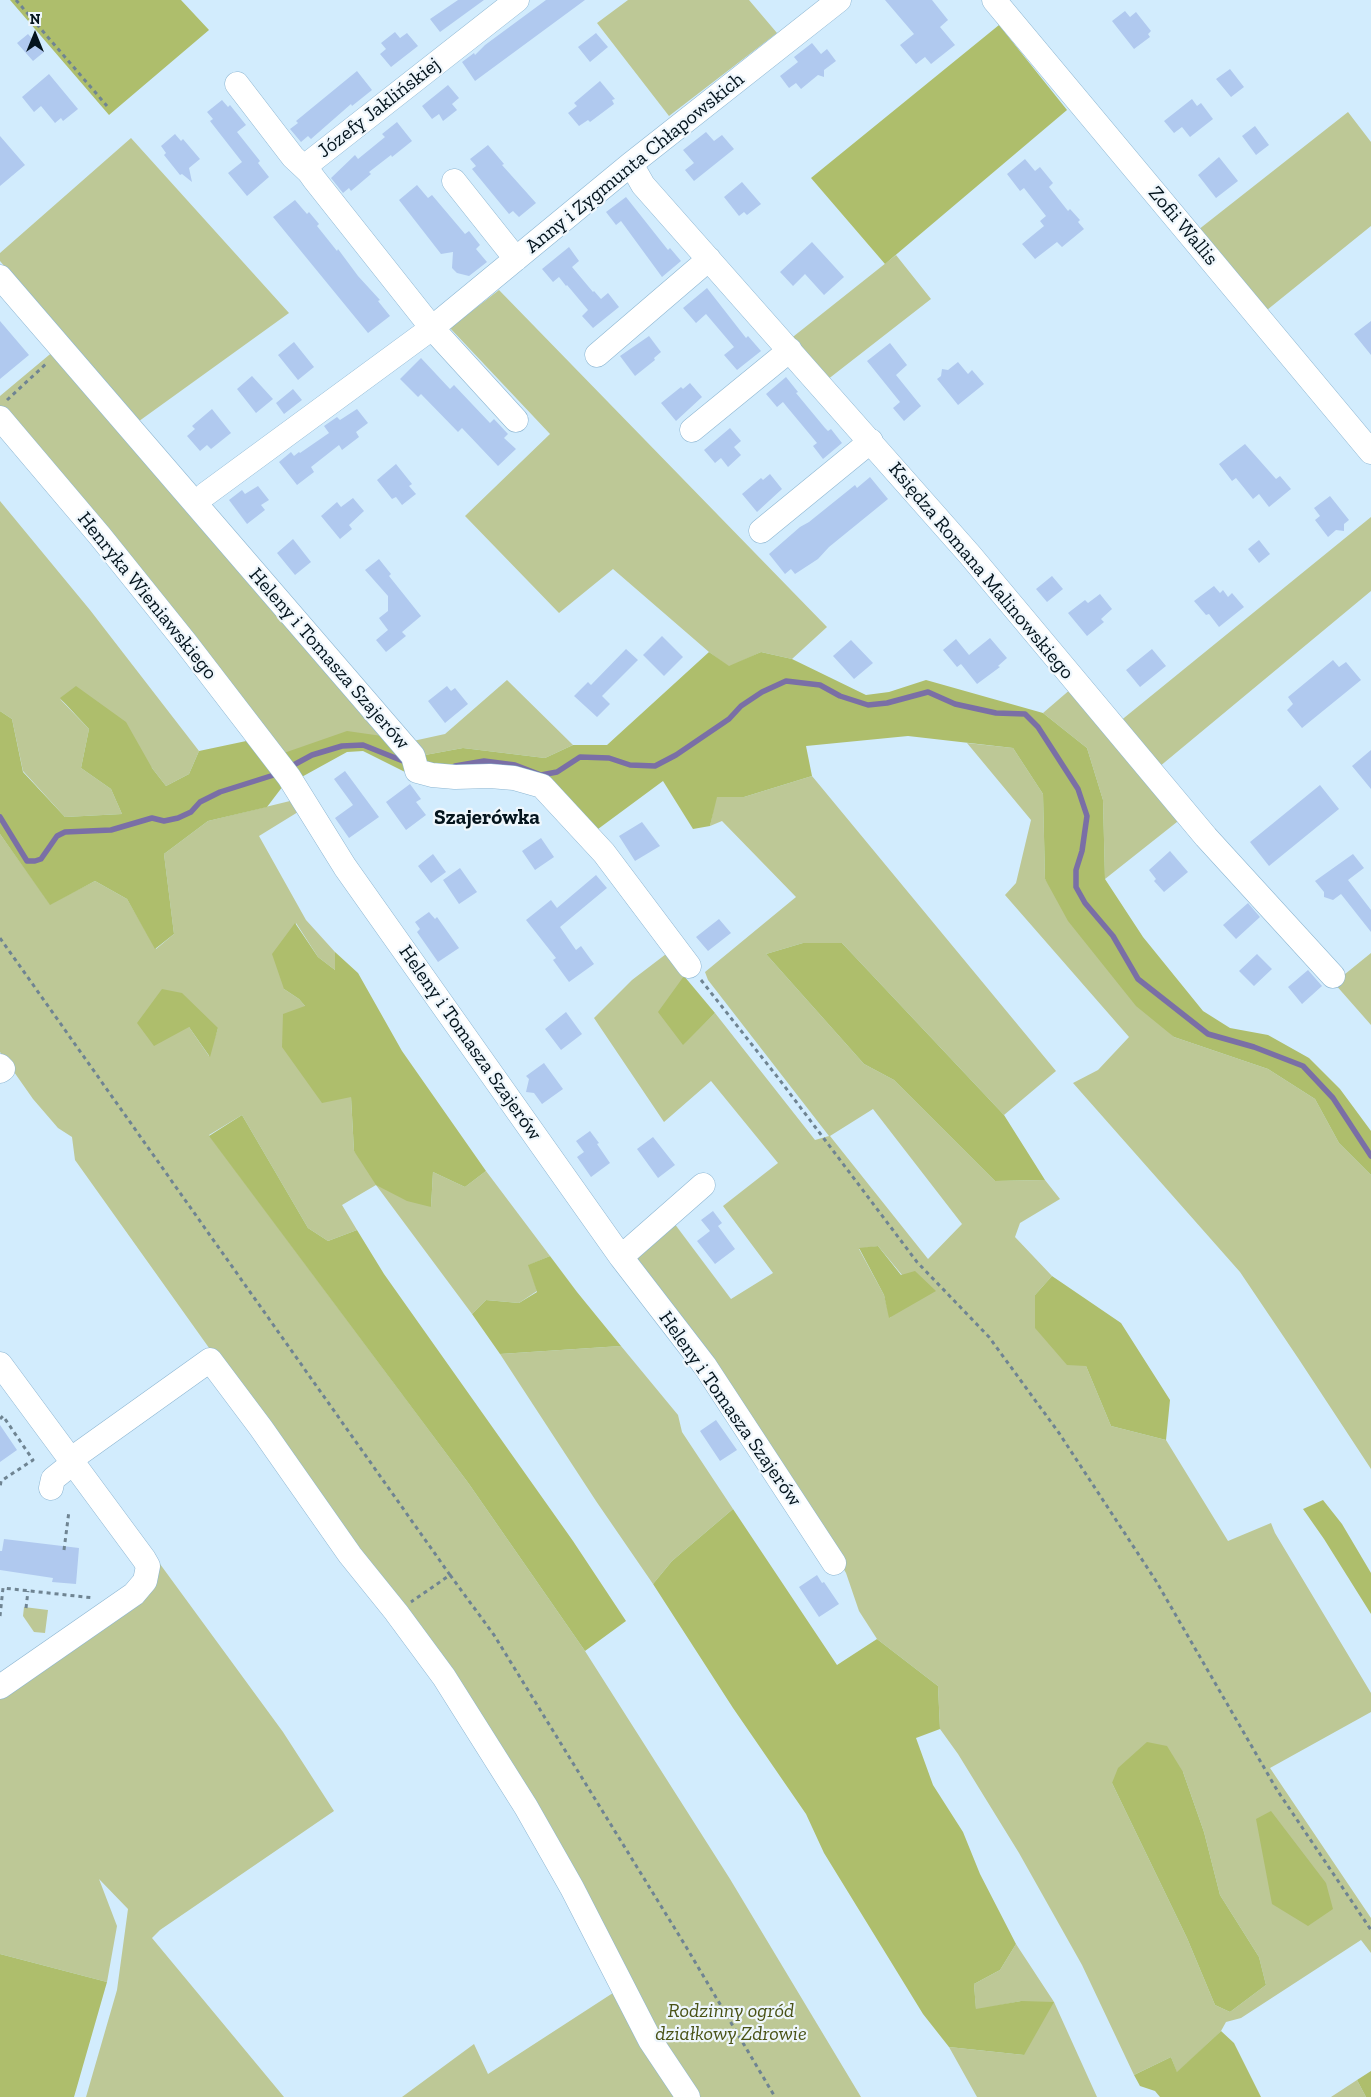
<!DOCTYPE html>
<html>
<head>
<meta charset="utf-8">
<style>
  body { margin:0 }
  #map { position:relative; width:1371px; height:2097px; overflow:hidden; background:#d2ecfd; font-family:"Zilla Slab",serif }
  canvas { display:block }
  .north { position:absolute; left:10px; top:10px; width:50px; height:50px; -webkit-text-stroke:4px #eef6fc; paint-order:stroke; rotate:0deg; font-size:14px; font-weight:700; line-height:20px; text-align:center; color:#04141d }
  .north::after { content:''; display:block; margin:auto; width:18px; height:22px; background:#04141d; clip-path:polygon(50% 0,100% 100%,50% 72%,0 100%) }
</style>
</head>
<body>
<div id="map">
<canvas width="1371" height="2097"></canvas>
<div class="north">N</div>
</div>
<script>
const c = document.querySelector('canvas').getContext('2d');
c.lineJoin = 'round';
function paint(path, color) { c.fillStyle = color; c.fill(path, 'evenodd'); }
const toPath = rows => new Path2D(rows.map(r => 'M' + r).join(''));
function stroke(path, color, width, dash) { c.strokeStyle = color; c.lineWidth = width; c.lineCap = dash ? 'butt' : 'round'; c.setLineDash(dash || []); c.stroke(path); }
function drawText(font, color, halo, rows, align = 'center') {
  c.font = font + ' "Zilla Slab",serif'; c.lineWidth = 4.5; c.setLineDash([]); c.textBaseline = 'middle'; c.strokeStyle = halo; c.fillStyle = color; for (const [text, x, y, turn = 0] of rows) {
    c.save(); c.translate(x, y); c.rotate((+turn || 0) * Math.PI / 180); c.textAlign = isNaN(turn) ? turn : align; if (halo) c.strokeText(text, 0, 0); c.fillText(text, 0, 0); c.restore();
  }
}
const green = toPath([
  [628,0,749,0,777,33,669,116,597,23],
  [1348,112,1371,142,1371,226,1267,310,1198,230],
  [131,138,289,313,135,424,0,261,0,253],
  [896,255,931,299,827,380,789,340],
  [499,290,827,627,792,659,761,652,729,667,709,652,613,569,559,613,465,516,550,434,450,328],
  [55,350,389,737,281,754,0,411,0,396],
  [0,501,90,610,199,751,189,774,166,786,152,768,60,699,89,729,81,768,111,789,122,814,65,817,23,771,12,719,0,711],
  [1371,517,1371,591,1159,767,1119,722],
  [507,680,573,745,545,758,463,748,425,755,413,741,445,734],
  [1072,688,1182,818,1105,879,1103,800,1087,748,1043,713],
  [967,743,1013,748,1043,794,1045,879,1174,1037,1268,1069,1315,1099,1339,1143,1371,1175,1371,1469,1298,1358,1240,1272,1073,1083,1098,1070,1129,1037,1005,895,1016,883,1031,820],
  [812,776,1056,1071,1004,1115,842,943,803,943,766,954,864,1064,894,1080,995,1181,1045,1180,1060,1199,1020,1223,1015,1237,1052,1276,1035,1295,1086,1366,1111,1426,1166,1440,1228,1541,1271,1523,1275,1533,1371,1693,1371,1712,1270,1768,1371,1918,1371,1953,1361,1940,1241,2018,1226,2022,1221,2031,1177,2073,1171,2057,1134,2075,1082,1965,1019,1853,958,1754,940,1729,938,1686,877,1639,859,1611,846,1573,809,1509,631,1260,674,1223,731,1299,773,1273,723,1206,778,1163,711,1081,664,1122,594,1018,632,980,670,951,684,976,683,1044,715,1013,815,1140,829,1136,708,980,705,972,796,897,722,821,710,826,716,797,744,797],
  [873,1109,962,1224,928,1259,830,1136],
  [878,1246,902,1275,890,1318,884,1295,859,1249],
  [1183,1772,1204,1832,1220,1895,1259,1957,1266,1985,1230,2012,1215,2005,1187,1938,1112,1783],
  [290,801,298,812,259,836,306,920,335,952,335,970,318,957,296,923,284,989,299,999,305,1006,351,1097,354,1151,431,1207,433,1172,465,1187,486,1171,550,1256,529,1265,537,1291,519,1303,486,1300,472,1314,376,1185,342,1205,357,1230,328,1241,308,1228,242,1115,209,1135,469,1484,585,1651,730,1879,861,2097,690,2097,386,1596,75,1160,72,1137,58,1128,33,1099,0,1052,0,834,50,904,95,881,127,899,156,949,174,934,164,854,208,821],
  [189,1027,218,1028,209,1056],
  [1371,953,1371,1025,1334,983],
  [621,1346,678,1415,682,1432,733,1509,672,1561,653,1584,596,1501,500,1354],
  [160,1564,283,1732,334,1811,160,1930,152,1938,284,2097,86,2097,117,1990,128,1909,99,1879,117,1926,107,1982,0,1954,0,1697,150,1593],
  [24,1607,48,1610,45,1633,34,1632,23,1616],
  [1016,1944,1054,2002,1097,2097,977,2097,949,2047,1024,2055,1021,2001,976,2010,974,1984,1000,1970],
  [616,1991,679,2097,402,2097,474,2044,488,2074],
  [1357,2080,1366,2097,1331,2097]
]);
const forest = toPath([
  [10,0,181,0,209,30,109,115],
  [999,25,1067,110,885,264,811,178],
  [709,652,729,666,761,652,792,659,866,695,889,692,926,680,1043,713,1087,748,1103,800,1105,879,1143,937,1203,1011,1230,1028,1268,1035,1309,1058,1340,1089,1371,1131,1371,1175,1339,1143,1315,1099,1268,1069,1174,1037,1136,1006,1068,921,1045,879,1043,794,1013,748,908,736,806,746,812,776,744,797,717,797,710,826,693,829,663,781,594,832,558,792,428,769,425,755,463,748,545,758,573,745,607,745],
  [76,686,126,722,152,768,166,786,189,774,199,751,251,740,283,786,267,807,208,821,164,854,174,934,155,949,127,899,95,881,50,905,0,834,0,711,12,719,23,772,65,817,122,814,111,789,81,768,89,729,60,698],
  [347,731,389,737,413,776,363,751,347,752,298,779,281,754],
  [295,923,318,957,335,970,335,952,358,973,402,1051,486,1171,465,1187,433,1172,431,1207,407,1201,376,1185,354,1151,351,1097,322,1103,282,1047,283,1014,305,1006,299,999,284,989,272,954],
  [803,943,842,943,1004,1115,1045,1180,995,1181,894,1080,864,1064,766,954],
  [684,976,715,1013,683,1045,658,1012],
  [162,989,182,993,218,1028,210,1057,189,1027,154,1046,137,1023],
  [242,1115,308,1228,328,1241,357,1230,384,1274,573,1541,626,1621,585,1651,469,1484,209,1136],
  [878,1246,901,1275,915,1271,936,1291,889,1318,884,1295,859,1248],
  [550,1256,577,1292,621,1346,500,1354,472,1314,486,1300,519,1303,537,1292,528,1265],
  [1052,1276,1121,1323,1170,1400,1166,1440,1111,1426,1086,1366,1067,1365,1035,1328,1035,1295],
  [1323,1500,1342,1524,1371,1573,1371,1614,1324,1539,1303,1509],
  [733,1509,837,1665,877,1639,938,1686,940,1729,916,1738,933,1785,963,1832,980,1874,1016,1944,1000,1970,974,1984,976,2009,1021,2001,1054,2002,1024,2055,949,2047,923,2014,824,1853,806,1814,733,1708,653,1584,672,1561],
  [1147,1742,1167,1746,1183,1772,1204,1832,1220,1895,1259,1957,1266,1985,1230,2012,1215,2005,1187,1938,1112,1783,1118,1768],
  [1271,1811,1326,1883,1333,1909,1308,1926,1272,1904,1256,1819],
  [0,1954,107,1982,74,2097,0,2097],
  [1221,2031,1234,2043,1261,2097,1160,2097,1155,2091,1140,2086,1134,2075,1171,2057,1177,2072],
  [1371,2071,1371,2097,1366,2097,1357,2080]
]);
const stream = toPath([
  [455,766,484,761,515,765,541,775,557,772,580,757,609,758,630,765,655,766,676,755,729,719,741,706,762,692,786,681,820,685,840,696,868,705,887,703,928,692,955,704,996,713,1025,714,1038,727,1078,789,1087,816,1082,851,1076,870,1076,887,1085,903,1113,936,1138,979,1208,1034,1254,1047,1303,1066,1333,1098,1371,1156],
  [288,768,312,755,342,746,363,745,408,763],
  [0,817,27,861,35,861,41,859,57,836,65,832,111,830,152,818,164,821,178,818,191,812,200,802,220,792,277,774]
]);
const building = toPath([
  [458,0,484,0,440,32,430,19],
  [546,0,585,0,475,81,462,62,474,53,475,55,485,45],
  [885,0,932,0,948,20,940,27,955,45,931,64,925,57,916,64,900,45,914,34],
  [1125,11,1130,17,1136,12,1151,31,1148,34,1150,37,1134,49,1112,21],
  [395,32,400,38,407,33,418,46,391,67,380,54,386,49,381,43],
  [596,33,608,47,590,62,578,47],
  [28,34,44,52,33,61,17,43],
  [812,43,821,54,827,49,836,61,824,70,824,77,818,75,801,89,796,83,789,88,780,76,798,62,794,57],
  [1230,69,1244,87,1231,97,1216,79],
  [357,71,372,90,352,106,351,104,311,139,308,136,301,142,290,129,298,123,296,121],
  [49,74,78,109,63,121,61,118,55,123,41,106,34,112,22,97],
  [600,81,615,99,612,100,614,104,590,122,588,120,579,126,568,113,577,106,574,103],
  [448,85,459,98,452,104,457,110,443,121,439,114,432,119,422,106],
  [1192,99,1197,106,1201,103,1213,119,1190,137,1182,127,1174,133,1164,121],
  [222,100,228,107,230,105,246,125,237,132,260,161,258,163,269,177,247,196,228,173,242,162,210,121,213,119,207,112],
  [397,122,412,141,392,157,391,155,369,172,371,174,351,191,349,188,343,193,331,178,355,155,358,159,385,137,382,134],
  [1255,126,1269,145,1256,155,1242,136],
  [706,132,714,141,722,135,734,149,694,181,685,170,694,163,683,150],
  [175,134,181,141,183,139,200,159,189,168,192,182,182,174,180,175,164,155,166,153,161,146],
  [0,136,25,165,0,186],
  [488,145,504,164,502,165,536,203,519,217,513,211,509,214,472,169,476,166,470,159],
  [1219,157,1238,181,1216,198,1198,175],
  [1025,159,1035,171,1040,167,1053,183,1049,187,1068,211,1070,209,1080,220,1078,222,1084,229,1062,247,1057,242,1035,259,1022,244,1044,226,1040,221,1046,216,1024,188,1020,191,1007,174],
  [742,182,761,204,747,215,744,212,739,216,724,197],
  [417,185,428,198,432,195,465,234,469,231,480,245,476,249,487,262,469,276,457,273,452,268,453,252,441,254,399,200],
  [626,197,668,250,670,248,681,261,662,277,621,221,616,225,606,212],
  [295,200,307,214,309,212,319,224,317,226,337,251,338,249,358,276,380,300,378,301,390,316,368,333,273,217],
  [812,242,844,277,824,295,805,274,793,286,780,272],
  [569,247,579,261,572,267,593,292,594,291,601,299,608,293,619,307,593,328,582,316,588,310,567,285,566,286,559,277,553,282,542,269],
  [707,288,746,338,748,336,761,351,737,370,724,355,734,347,706,314,696,323,683,308],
  [0,321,29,355,0,379],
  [1371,321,1371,355,1354,334],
  [649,336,661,352,654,358,655,360,635,376,620,356],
  [294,342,314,367,298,380,278,355],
  [890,343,907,365,896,375,921,406,904,421,893,408,900,402,867,361],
  [421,358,450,389,454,385,490,423,494,419,508,434,504,438,516,449,498,466,462,428,458,432,421,394,418,397,400,379],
  [958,362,968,374,972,370,984,384,958,405,937,379,941,376,942,369,948,370],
  [252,376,273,399,256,413,237,389],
  [786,377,798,392,796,393,825,428,828,431,831,429,842,443,823,459,813,446,817,443,787,407,783,402,777,407,766,394],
  [690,383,702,397,676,421,661,403,681,387,683,389],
  [293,389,302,400,284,414,276,403],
  [212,409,231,433,211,449,207,445,200,451,187,436,195,429,192,426],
  [357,409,368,423,356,432,359,437,342,450,339,445,311,467,314,472,297,485,279,462,291,452,294,456,299,452,300,453,329,433,324,426,337,417,340,420],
  [730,428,741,441,734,447,741,455,728,467,721,458,715,463,704,450],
  [1245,444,1276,479,1280,476,1291,489,1269,507,1259,494,1253,499,1236,478,1232,481,1219,464],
  [396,464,412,484,409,486,416,494,402,505,396,497,392,499,377,480],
  [770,474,782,489,757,512,742,494,761,478,763,480],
  [870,477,888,499,829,547,818,559,795,574,791,569,785,574,769,554,800,527,809,522,855,485,857,488],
  [258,486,269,500,261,505,265,510,247,524,229,500,242,490,245,494],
  [1330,496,1349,520,1344,524,1344,531,1336,530,1328,537,1315,520,1320,516,1314,508],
  [353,498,364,511,349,525,352,529,340,539,321,516,337,502,341,507],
  [293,539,311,562,295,575,277,553],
  [1259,540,1270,554,1259,563,1248,549],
  [379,559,391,574,389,576,421,616,402,632,406,636,386,652,376,640,388,630,379,618,388,611,388,596,365,570],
  [1052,576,1063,589,1047,602,1036,589],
  [1214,586,1220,593,1223,590,1228,597,1232,593,1244,607,1219,627,1209,614,1206,615,1194,601],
  [1100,594,1112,609,1101,619,1104,622,1087,636,1068,613,1085,600,1088,603],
  [662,636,683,657,664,676,643,655],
  [990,638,1007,658,998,666,1000,667,977,684,961,664,957,667,943,650,956,639,969,655],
  [851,640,873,663,854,679,833,656],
  [626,649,638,660,602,696,610,704,597,717,574,696,588,682,591,685],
  [1152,649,1166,666,1140,687,1126,670],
  [1333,660,1339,667,1346,662,1361,680,1302,728,1287,710,1293,704,1288,697],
  [447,686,451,691,455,688,468,704,445,723,428,701],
  [1371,750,1371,789,1352,766],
  [345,771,379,817,349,838,335,818,353,805,334,779],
  [410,784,421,799,416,802,426,815,406,830,386,802],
  [1320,785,1339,809,1269,866,1250,842],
  [642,822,660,846,635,861,619,836],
  [541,838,554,857,535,870,522,851],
  [1170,851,1188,872,1164,892,1154,881,1156,879,1149,870],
  [433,854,446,872,431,883,418,866],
  [1353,854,1364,868,1348,880,1371,910,1371,932,1341,894,1333,900,1324,897,1324,892,1315,881],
  [460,868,477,892,459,904,443,880],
  [596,875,607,888,560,927,576,950,581,946,594,964,569,982,553,960,556,958,526,920,551,900,557,908],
  [1248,903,1260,917,1236,939,1223,925],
  [429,912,435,919,437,917,459,948,438,962,417,932,420,929,415,922],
  [719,919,731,933,708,951,696,937],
  [1257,954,1272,969,1254,986,1239,971],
  [1308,970,1322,986,1302,1004,1288,987],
  [566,1012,582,1034,561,1050,545,1029],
  [544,1063,563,1089,542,1104,534,1093,526,1092,529,1079,526,1076],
  [590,1131,599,1143,597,1144,610,1163,591,1177,577,1157,584,1152,576,1141],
  [653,1137,675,1165,658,1178,637,1149],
  [713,1211,722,1223,718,1226,735,1249,715,1264,697,1241,710,1231,701,1220],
  [716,1420,737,1450,720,1461,700,1431],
  [0,1425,17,1450,0,1462],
  [4,1539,79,1548,76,1584,52,1582,53,1578,0,1570,0,1551,2,1551],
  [817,1575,822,1583,824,1582,839,1604,819,1617,799,1587]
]);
const path = toPath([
  [16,0,107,106],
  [7,400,48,362],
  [0,938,450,1575,411,1602],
  [701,980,779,1079,917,1262,989,1337,1059,1433,1156,1581,1277,1790,1371,1930],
  [0,1419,3,1416,33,1460,1,1481,0,1488],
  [64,1550,69,1511],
  [450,1575,494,1635,685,1945,775,2097],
  [26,1608,28,1591],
  [0,1616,3,1588,94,1598]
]);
const minor = toPath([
  [994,0,1371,452],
  [237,84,293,157,309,172],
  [631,164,643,185,970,555,1206,837,1333,976],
  [454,181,516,259],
  [0,277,413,756,417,771,432,775,455,777,490,776,514,778,542,786,604,853,689,966],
  [597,355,709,259],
  [0,418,100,536,186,643,289,777,345,867,621,1257,705,1366,834,1563],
  [516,420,432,328,314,179,309,172,309,166,313,160,517,0],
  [692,430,790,350],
  [206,494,432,328,631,164,839,0],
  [761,531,871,441],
  [0,1066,3,1069,0,1071],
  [621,1257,703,1185],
  [0,1364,144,1559,148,1566,145,1581,134,1594,0,1687],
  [70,1460,210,1360,261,1428,350,1555,396,1612,444,1677,526,1807,572,1888,650,2040,688,2097],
  [51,1488,53,1479,73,1463]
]);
const streetNames = [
  ["Józefy Jaklińskiej",379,108,-38],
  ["Anny i Zygmunta Chłapowskich",635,163,-39],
  ["Zofii Wallis",1183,226,50],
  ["Księdza Romana Malinowskiego",981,571,50],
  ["Henryka Wieniawskiego",147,596,51],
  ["Heleny i Tomasza Szajerów",329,659,49],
  ["Heleny i Tomasza Szajerów",470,1043,55],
  ["Heleny i Tomasza Szajerów",730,1409,55]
];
const parkNames = [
  ["Rodzinny ogród",731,2011],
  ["działkowy Zdrowie",731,2034]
];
const neighbourhoodNames = [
  ["Szajerówka",487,818]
];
paint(green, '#bdc896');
paint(forest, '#aebe6c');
stroke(stream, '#7a6fa6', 5.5);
paint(building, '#b0c9ef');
stroke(minor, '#8db6d2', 25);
stroke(path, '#6f8492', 3, [4, 4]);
stroke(minor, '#fff', 24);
drawText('20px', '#04141d', '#eef6fc', streetNames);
drawText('italic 20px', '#495216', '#eef6fc', parkNames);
drawText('bold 21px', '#04141d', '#eef6fc', neighbourhoodNames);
</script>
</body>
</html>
